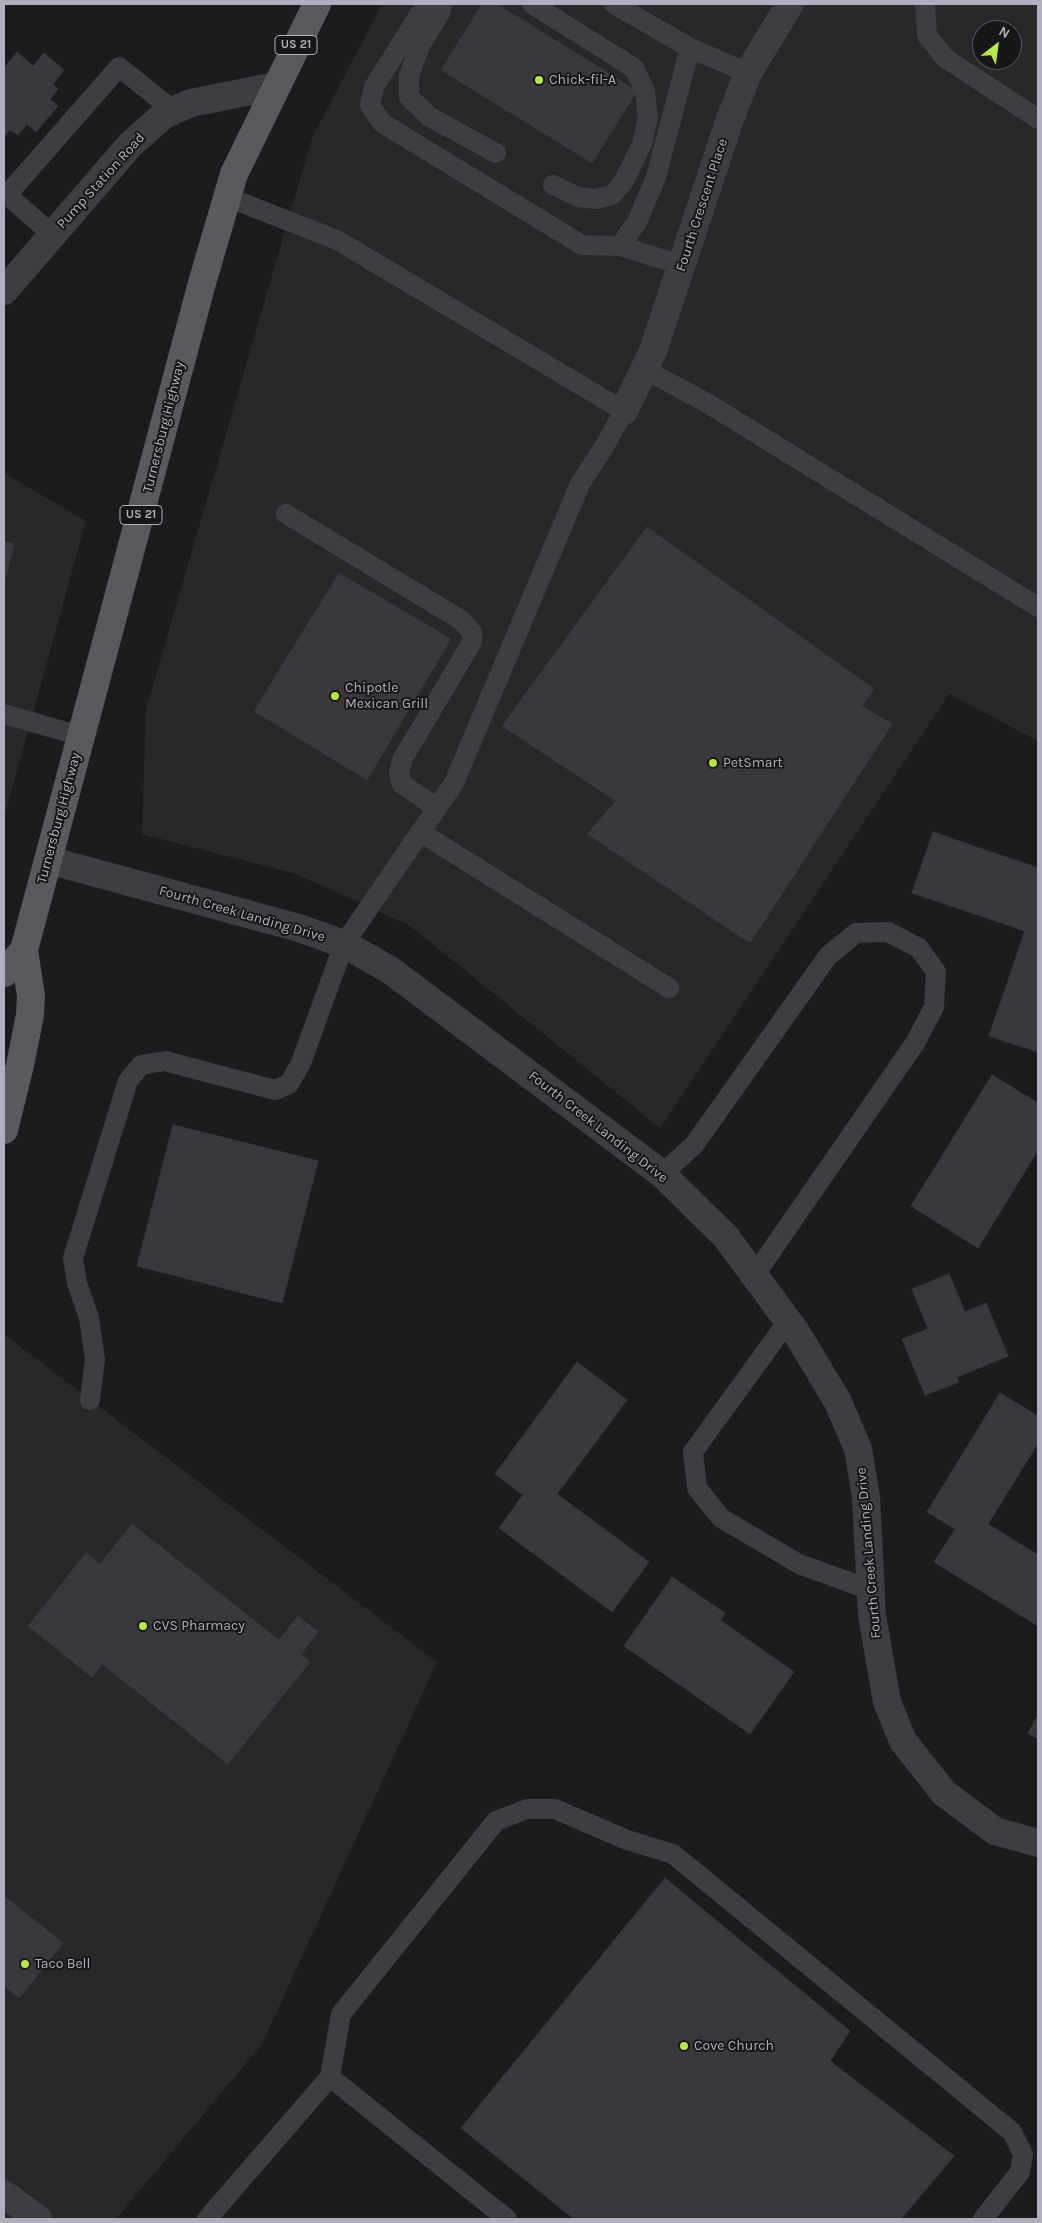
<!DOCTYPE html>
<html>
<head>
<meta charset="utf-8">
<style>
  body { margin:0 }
  #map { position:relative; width:1042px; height:2223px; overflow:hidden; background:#1c1b1d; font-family:Karla,sans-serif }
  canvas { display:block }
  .frame { position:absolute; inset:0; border:5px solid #b2aebb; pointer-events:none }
  .north { position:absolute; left:972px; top:20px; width:50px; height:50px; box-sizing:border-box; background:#171618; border:1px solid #555359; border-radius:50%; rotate:30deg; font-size:14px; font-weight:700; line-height:20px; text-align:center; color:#b2aebb }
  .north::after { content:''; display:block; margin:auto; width:18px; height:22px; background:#b8e748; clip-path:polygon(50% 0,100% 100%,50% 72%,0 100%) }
</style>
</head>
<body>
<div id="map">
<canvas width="1042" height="2223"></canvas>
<div class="frame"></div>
<div class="north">N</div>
</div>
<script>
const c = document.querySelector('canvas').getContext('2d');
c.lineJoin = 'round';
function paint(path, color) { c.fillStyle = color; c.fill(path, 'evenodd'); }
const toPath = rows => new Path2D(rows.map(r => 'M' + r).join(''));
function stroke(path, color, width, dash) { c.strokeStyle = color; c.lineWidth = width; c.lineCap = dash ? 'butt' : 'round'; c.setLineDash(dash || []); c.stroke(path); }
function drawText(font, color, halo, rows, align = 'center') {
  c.font = font + ' Karla,sans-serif'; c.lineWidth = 4; c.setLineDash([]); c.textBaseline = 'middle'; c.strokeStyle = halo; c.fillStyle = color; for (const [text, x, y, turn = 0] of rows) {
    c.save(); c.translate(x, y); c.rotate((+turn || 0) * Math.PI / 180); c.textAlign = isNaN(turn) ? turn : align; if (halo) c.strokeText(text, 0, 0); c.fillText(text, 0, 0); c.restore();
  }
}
const built = toPath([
  [382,4,1038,4,1038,741,949,694,660,1128,409,925,296,874,142,834,146,709,312,138],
  [982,30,1012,30,1012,60,982,60],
  [4,473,86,521,4,818],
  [6,1336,437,1662,262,2044,116,2219,4,2219,4,1341]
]);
const building = toPath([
  [482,4,497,4,637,91,592,163,441,70,482,4],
  [17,52,33,66,44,53,64,70,53,84,58,89,50,99,58,106,36,132,27,124,18,135,10,130,4,137,4,68,17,52],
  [647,527,874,689,862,706,892,724,750,943,587,834,616,801,502,726,647,527],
  [4,541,14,544,4,583,4,541],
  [339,573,451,639,367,780,254,711,339,573],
  [933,832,1038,868,1038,1052,989,1036,1025,931,912,893,933,832],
  [992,1075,1038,1103,1038,1150,978,1248,911,1206,992,1075],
  [173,1125,318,1161,282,1303,137,1266,173,1125],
  [949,1274,965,1312,986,1303,1008,1356,957,1377,959,1382,925,1395,902,1339,928,1329,912,1289,949,1274],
  [577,1362,627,1400,557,1494,649,1562,612,1612,499,1528,523,1495,495,1474,577,1362],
  [1000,1393,1038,1416,1038,1443,988,1524,1038,1555,1038,1626,934,1562,955,1529,927,1512,1000,1393],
  [132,1524,279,1640,298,1616,318,1632,301,1654,310,1662,228,1764,102,1664,92,1677,28,1626,86,1553,100,1564,132,1524],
  [672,1577,725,1613,720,1620,794,1672,750,1734,624,1646,672,1577],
  [1038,1715,1038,1739,1028,1733,1038,1715],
  [665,1878,850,2031,830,2061,954,2156,901,2219,574,2219,461,2128,665,1878],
  [4,1896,63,1943,19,1998,4,1986,4,1896]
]);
const service = toPath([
  [426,4,374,87,370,105,382,123,582,245,620,246,681,265],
  [442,4,441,11,421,44,409,75,409,97,430,117,496,153],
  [532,4,634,68,645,91,648,118,642,144,624,181,612,195,596,199,578,197,553,185],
  [614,4,690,48,748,73],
  [925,4,927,35,945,58,1038,119],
  [53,235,7,195,119,67,173,110],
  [620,246,637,222,656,177,690,48],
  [644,369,707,403,1038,607],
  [286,514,461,620,472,632,472,642,402,760,399,773,402,784,437,808],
  [4,714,81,736],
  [420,832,669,988],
  [662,1174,694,1145,828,956,856,933,888,932,919,948,936,972,934,1007,915,1043,754,1276],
  [788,1321,693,1452,697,1488,721,1518,799,1564,871,1590],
  [90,1400,95,1359,89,1318,77,1283,73,1258,128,1081,141,1065,165,1061,275,1090,289,1084,301,1063,344,944,454,783,580,484,604,447,624,411,337,240,227,197],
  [330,2077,507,2219],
  [207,2219,330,2077,341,2014,496,1821,527,1809,555,1809,627,1840,673,1854,1012,2132,1023,2154,1020,2172,983,2219]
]);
const minor = toPath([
  [4,291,130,145,165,114,191,103,276,86],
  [624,411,653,351,729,122,748,73,790,4],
  [48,860,299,928,344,944,390,970,662,1174,726,1237,796,1332,838,1402,858,1449,866,1497,872,1615,887,1702,903,1741,944,1793,995,1831,1038,1843],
  [4,2194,38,2219]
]);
const primary = toPath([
  [4,973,24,950],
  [4,1130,20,1065,30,1015,31,996,24,950,202,283,234,174,317,4]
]);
const markers = [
  [539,80,5,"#b8e748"],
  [335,696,5,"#b8e748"],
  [713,763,5,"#b8e748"],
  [143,1626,5,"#b8e748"],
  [25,1964,5,"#b8e748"],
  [684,2046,5,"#b8e748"]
];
const shields = [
  [296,45,42],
  [141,515,42]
];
const shieldNames = [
  ["US 21",296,45],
  ["US 21",141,515]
];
const poiNames = [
  ["Chick-fil-A",549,80],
  ["Chipotle",345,688],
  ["Mexican Grill",345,704],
  ["PetSmart",723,763],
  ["CVS Pharmacy",153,1626],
  ["Taco Bell",35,1964],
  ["Cove Church",694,2046]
];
const streetNames = [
  ["Pump Station Road",101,181,-48],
  ["Fourth Crescent Place",702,205,-72],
  ["Turnersburg Highway",164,427,-76],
  ["Turnersburg Highway",59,818,-75],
  ["Fourth Creek Landing Drive",242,914,16],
  ["Fourth Creek Landing Drive",598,1127,38],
  ["Fourth Creek Landing Drive",869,1553,-95]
];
paint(built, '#29272a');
paint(building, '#3a383c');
stroke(building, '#373539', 1);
stroke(service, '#3f3c42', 20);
stroke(minor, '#3f3c42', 28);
stroke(primary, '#5c5860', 28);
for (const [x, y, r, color] of markers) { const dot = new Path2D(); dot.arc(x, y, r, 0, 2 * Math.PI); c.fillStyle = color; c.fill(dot); stroke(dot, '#171618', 2); }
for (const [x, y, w] of shields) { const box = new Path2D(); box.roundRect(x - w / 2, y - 9.5, w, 19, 4); c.fillStyle = '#171618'; c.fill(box); stroke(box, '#b2aebb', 1); }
drawText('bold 12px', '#b2aebb', null, shieldNames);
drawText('14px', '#b2aebb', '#171618', poiNames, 'left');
drawText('14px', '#b2aebb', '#171618', streetNames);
</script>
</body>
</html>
